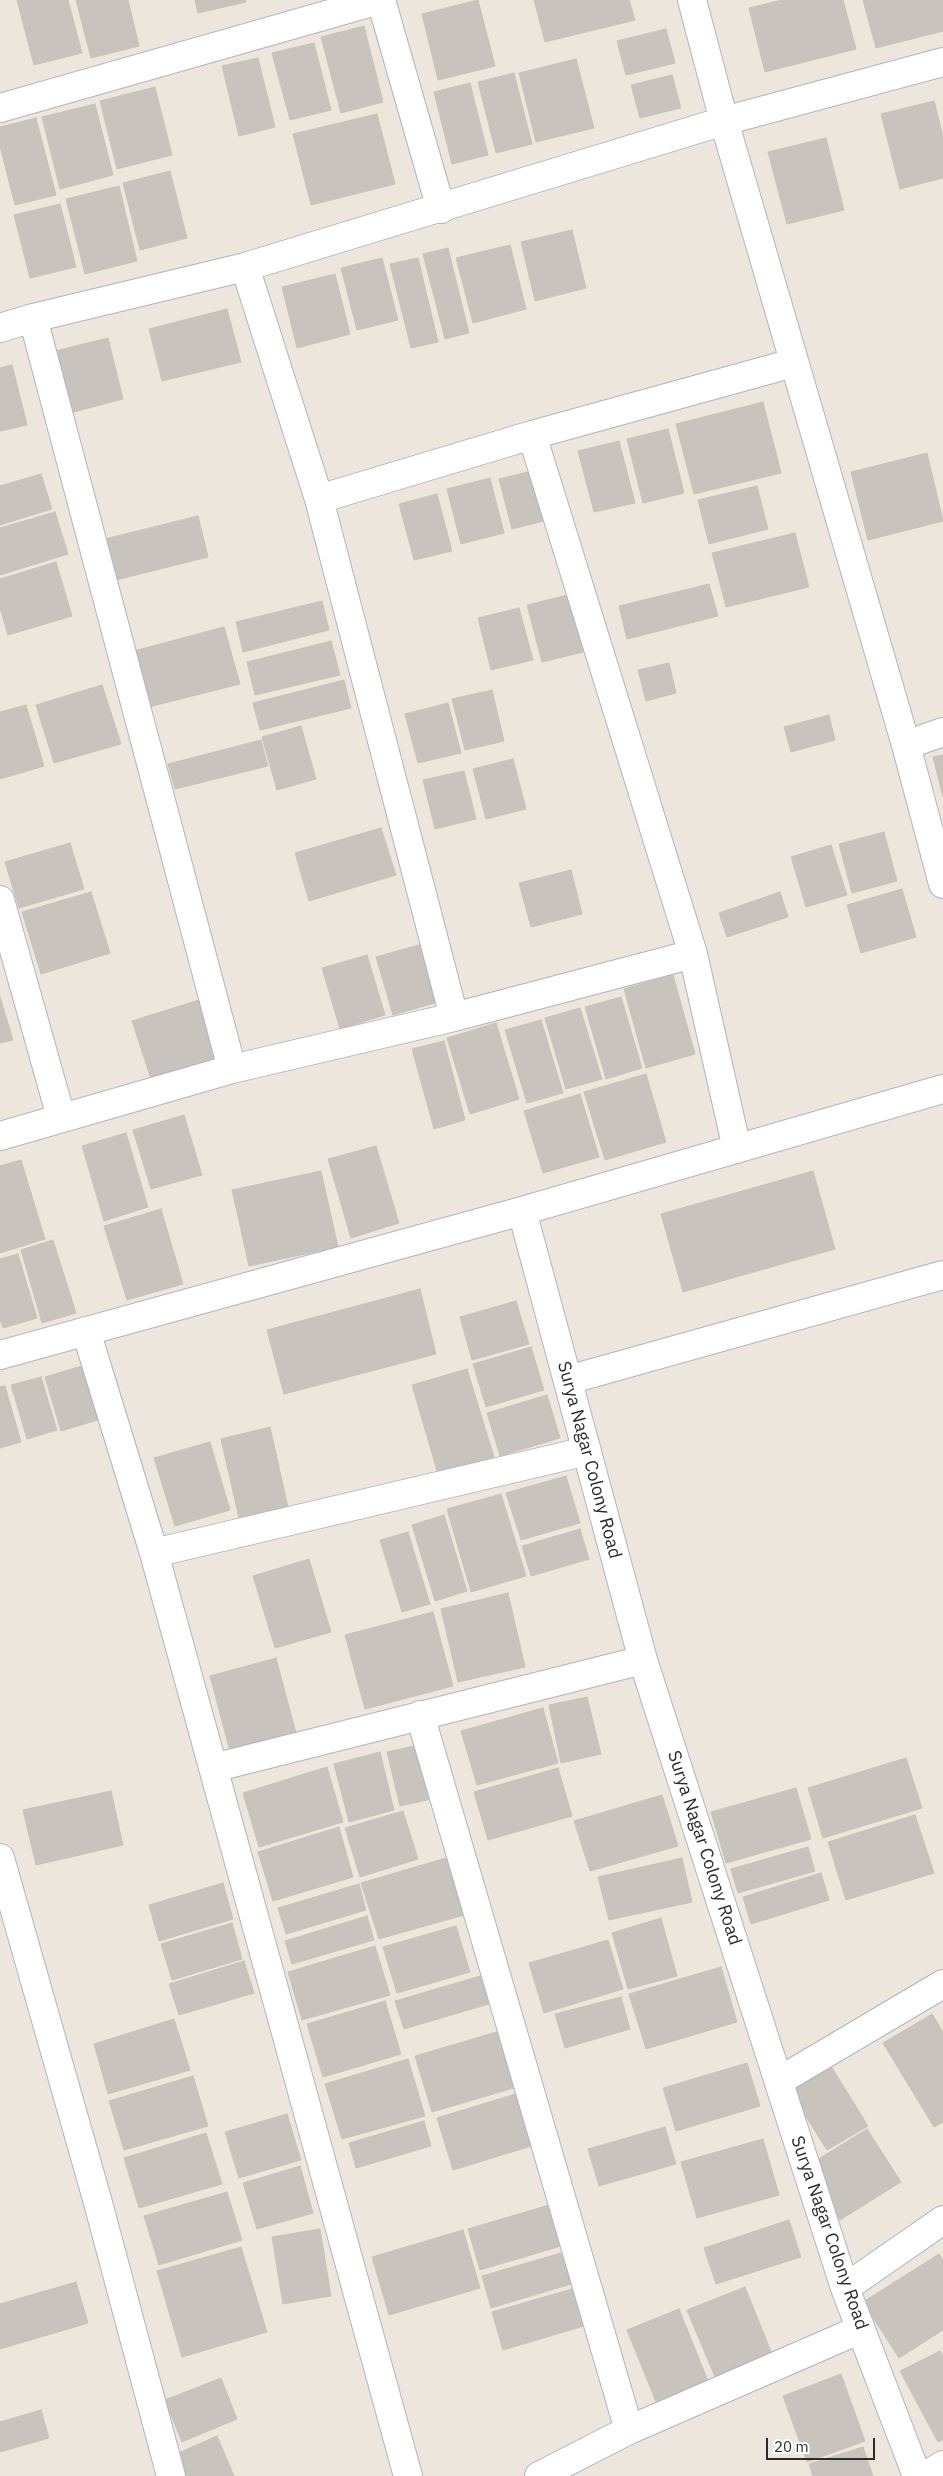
<!DOCTYPE html>
<html>
<head>
<meta charset="utf-8">
<style>
  body { margin:0 }
  #map { position:relative; width:943px; height:2476px; overflow:hidden; background:#ede6dd; font-family:"IBM Plex Sans",sans-serif }
  canvas { display:block }
  .scale { position:absolute; left:766px; top:2438px; width:109px; height:22px; box-sizing:border-box; border:2px solid #2b2b2b; border-top:0; padding-left:6px; font-size:15px; line-height:18px; white-space:nowrap; color:#2b2b2b; -webkit-text-stroke:4px #fff; paint-order:stroke }
</style>
</head>
<body>
<div id="map">
<canvas width="943" height="2476"></canvas>
<div class="scale">20 m</div>
</div>
<script>
const c = document.querySelector('canvas').getContext('2d');
c.lineJoin = 'round';
function paint(path, color) { c.fillStyle = color; c.fill(path, 'evenodd'); }
const toPath = rows => new Path2D(rows.map(r => 'M' + r).join(''));
function stroke(path, color, width, dash) { c.strokeStyle = color; c.lineWidth = width; c.lineCap = dash ? 'butt' : 'round'; c.setLineDash(dash || []); c.stroke(path); }
function drawText(font, color, halo, rows, align = 'center') {
  c.font = font + ' "IBM Plex Sans",sans-serif'; c.lineWidth = 4; c.setLineDash([]); c.textBaseline = 'middle'; c.strokeStyle = halo; c.fillStyle = color; for (const [text, x, y, turn = 0] of rows) {
    c.save(); c.translate(x, y); c.rotate((+turn || 0) * Math.PI / 180); c.textAlign = isNaN(turn) ? turn : align; if (halo) c.strokeText(text, 0, 0); c.fillText(text, 0, 0); c.restore();
  }
}
const building = toPath([
  [17,0,68,0,82,53,34,65,17,0],
  [76,0,128,0,139,46,91,58,76,0],
  [195,0,245,0,246,2,198,13,195,0],
  [478,0,495,66,438,80,422,14,478,0],
  [534,0,629,0,635,20,545,42,534,0],
  [782,0,843,0,856,49,765,72,749,8,782,0],
  [863,0,943,0,943,31,876,48,863,0],
  [364,26,383,102,341,113,321,37,364,26],
  [666,29,675,63,626,75,617,41,666,29],
  [314,43,331,110,290,120,272,53,314,43],
  [258,58,275,127,239,136,222,66,258,58],
  [576,59,594,128,536,142,519,73,576,59],
  [514,73,532,144,496,153,478,82,514,73],
  [672,75,681,108,640,118,631,85,672,75],
  [470,83,488,155,452,164,434,92,470,83],
  [155,87,172,155,117,169,100,101,155,87],
  [934,101,943,136,943,178,900,189,881,114,934,101],
  [95,104,113,175,60,189,42,117,95,104],
  [377,114,395,184,311,205,293,134,377,114],
  [36,118,56,195,15,205,0,146,0,127,36,118],
  [826,138,844,210,787,224,768,152,826,138],
  [170,171,187,238,140,250,123,183,170,171],
  [119,186,137,261,85,274,66,199,119,186],
  [60,204,76,267,30,278,14,215,60,204],
  [572,230,586,288,535,301,521,242,572,230],
  [510,245,526,309,473,323,456,258,510,245],
  [448,248,469,333,445,339,423,254,448,248],
  [382,258,398,320,357,330,341,268,382,258],
  [418,258,438,342,411,348,390,264,418,258],
  [335,274,350,334,297,348,282,287,335,274],
  [227,309,241,362,162,381,149,329,227,309],
  [108,338,123,399,66,414,51,352,108,338],
  [12,365,27,425,0,431,0,368,12,365],
  [763,402,781,473,694,494,676,424,763,402],
  [668,429,684,493,643,503,627,439,668,429],
  [619,441,635,503,594,512,578,451,619,441],
  [927,453,943,521,868,540,851,472,927,453],
  [540,469,552,519,512,529,499,479,540,469],
  [41,474,52,509,0,525,0,486,41,474],
  [490,478,504,533,461,544,447,489,490,478],
  [757,486,768,529,709,544,698,500,757,486],
  [437,494,452,551,414,560,399,504,437,494],
  [55,512,68,554,0,575,0,528,55,512],
  [198,516,208,557,112,581,101,540,198,516],
  [795,533,809,587,726,607,712,553,795,533],
  [56,562,72,616,8,635,0,608,0,579,56,562],
  [709,584,718,616,627,639,619,606,709,584],
  [568,595,583,652,542,662,527,605,568,595],
  [322,601,329,630,243,652,236,622,322,601],
  [519,608,533,660,491,670,478,618,519,608],
  [224,627,240,684,149,707,134,651,224,627],
  [331,641,340,675,255,695,247,662,331,641],
  [669,663,676,693,646,701,638,670,669,663],
  [344,680,351,708,260,730,253,703,344,680],
  [102,685,121,744,54,763,36,705,102,685],
  [492,690,504,741,465,750,452,699,492,690],
  [448,703,461,753,418,763,405,714,448,703],
  [26,705,44,766,0,779,0,712,26,705],
  [829,715,835,740,791,752,784,727,829,715],
  [301,726,316,779,277,790,262,737,301,726],
  [261,740,268,766,175,789,168,764,261,740],
  [943,755,943,797,933,757,943,755],
  [513,759,526,809,486,819,473,769,513,759],
  [464,771,476,819,435,829,423,780,464,771],
  [381,828,396,875,309,901,295,853,381,828],
  [884,832,897,881,852,893,839,844,884,832],
  [70,843,84,889,19,908,5,862,70,843],
  [831,845,847,895,806,907,791,857,831,845],
  [571,870,582,914,531,927,519,883,571,870],
  [902,889,916,937,861,953,847,905,902,889],
  [91,892,110,953,41,974,22,912,91,892],
  [780,892,788,917,727,937,719,913,780,892],
  [422,944,438,1002,393,1015,376,957,422,944],
  [367,955,385,1015,340,1029,322,968,367,955],
  [673,975,695,1054,646,1068,624,989,673,975],
  [0,997,13,1040,0,1043,0,997],
  [621,997,642,1068,606,1079,585,1007,621,997],
  [199,1000,220,1064,153,1085,132,1021,199,1000],
  [580,1008,602,1079,566,1089,545,1018,580,1008],
  [541,1020,563,1093,527,1103,505,1030,541,1020],
  [496,1023,519,1099,470,1114,447,1038,496,1023],
  [444,1041,465,1120,434,1129,412,1049,444,1041],
  [646,1074,666,1142,605,1160,584,1092,646,1074],
  [580,1094,599,1157,543,1173,524,1111,580,1094],
  [184,1115,202,1175,151,1189,133,1130,184,1115],
  [126,1133,148,1207,104,1221,82,1146,126,1133],
  [376,1146,399,1223,351,1238,328,1159,376,1146],
  [21,1160,45,1239,0,1253,0,1166,21,1160],
  [321,1171,338,1247,249,1266,232,1190,321,1171],
  [813,1171,835,1249,683,1292,661,1214,813,1171],
  [161,1209,183,1284,127,1300,104,1226,161,1209],
  [53,1240,76,1313,42,1323,21,1250,53,1240],
  [18,1254,37,1318,3,1328,0,1319,0,1259,18,1254],
  [420,1289,436,1354,284,1394,267,1330,420,1289],
  [516,1301,529,1344,472,1360,460,1317,516,1301],
  [531,1347,544,1390,486,1407,473,1364,531,1347],
  [85,1365,101,1419,61,1431,45,1377,85,1365],
  [467,1369,494,1457,438,1474,412,1385,467,1369],
  [41,1377,57,1430,27,1439,11,1385,41,1377],
  [5,1386,21,1442,0,1448,0,1387,5,1386],
  [547,1395,560,1438,500,1456,487,1413,547,1395],
  [270,1427,288,1507,239,1518,221,1439,270,1427],
  [210,1442,230,1510,175,1526,154,1458,210,1442],
  [566,1476,580,1523,521,1540,506,1493,566,1476],
  [501,1494,526,1576,471,1592,447,1509,501,1494],
  [444,1515,467,1591,435,1601,412,1525,444,1515],
  [580,1529,589,1559,531,1576,522,1546,580,1529],
  [408,1532,430,1604,402,1612,380,1540,408,1532],
  [309,1559,331,1632,275,1648,253,1576,309,1559],
  [508,1593,525,1667,458,1682,441,1609,508,1593],
  [433,1612,453,1686,365,1709,345,1635,433,1612],
  [276,1658,296,1733,230,1751,210,1676,276,1658],
  [587,1697,601,1754,561,1763,549,1705,587,1697],
  [543,1708,558,1763,477,1785,461,1731,543,1708],
  [423,1744,436,1798,400,1806,387,1752,423,1744],
  [380,1752,394,1810,349,1822,334,1764,380,1752],
  [906,1758,922,1808,823,1838,808,1788,906,1758],
  [327,1767,343,1822,259,1847,243,1793,327,1767],
  [558,1768,572,1816,488,1840,474,1792,558,1768],
  [796,1788,811,1839,726,1863,711,1812,796,1788],
  [111,1791,123,1845,36,1865,23,1810,111,1791],
  [662,1795,678,1846,590,1871,574,1821,662,1795],
  [403,1811,418,1859,360,1877,345,1828,403,1811],
  [915,1815,934,1873,846,1900,828,1842,915,1815],
  [339,1827,353,1877,273,1901,258,1852,339,1827],
  [808,1847,815,1871,738,1893,731,1869,808,1847],
  [446,1858,464,1915,379,1939,361,1883,446,1858],
  [682,1858,692,1902,609,1920,598,1877,682,1858],
  [821,1873,829,1900,751,1924,743,1897,821,1873],
  [223,1883,233,1919,159,1941,149,1905,223,1883],
  [359,1884,366,1910,286,1934,278,1908,359,1884],
  [367,1916,374,1940,292,1964,285,1941,367,1916],
  [661,1918,677,1976,628,1989,612,1933,661,1918],
  [232,1923,242,1959,172,1980,161,1944,232,1923],
  [456,1926,470,1972,397,1993,383,1947,456,1926],
  [608,1940,623,1989,544,2013,529,1963,608,1940],
  [375,1946,390,1995,302,2020,288,1972,375,1946],
  [244,1961,254,1993,179,2015,169,1984,244,1961],
  [721,1967,737,2022,646,2049,629,1994,721,1967],
  [484,1975,492,2003,404,2029,395,2001,484,1975],
  [621,1997,630,2029,565,2048,555,2014,621,1997],
  [385,2001,401,2054,323,2077,307,2024,385,2001],
  [932,2014,943,2032,943,2122,934,2127,883,2043,932,2014],
  [174,2019,190,2070,108,2094,94,2044,174,2019],
  [500,2031,517,2087,432,2112,415,2056,500,2031],
  [408,2059,425,2116,342,2139,325,2084,408,2059],
  [747,2063,760,2106,676,2131,663,2088,747,2063],
  [831,2066,868,2126,827,2150,790,2091,831,2066],
  [193,2076,208,2126,124,2150,109,2101,193,2076],
  [522,2092,538,2144,453,2170,437,2118,522,2092],
  [287,2114,301,2160,239,2178,225,2132,287,2114],
  [424,2121,431,2146,356,2168,349,2143,424,2121],
  [665,2127,676,2164,599,2186,588,2149,665,2127],
  [867,2129,901,2182,840,2220,807,2166,867,2129],
  [206,2133,222,2184,139,2208,124,2158,206,2133],
  [763,2139,779,2195,697,2218,681,2162,763,2139],
  [300,2166,313,2213,257,2229,243,2183,300,2166],
  [227,2192,242,2240,159,2265,144,2216,227,2192],
  [549,2205,561,2246,480,2270,468,2229,549,2205],
  [789,2220,801,2257,716,2284,704,2248,789,2220],
  [320,2229,331,2296,283,2304,272,2237,320,2229],
  [463,2230,480,2288,389,2315,372,2257,463,2230],
  [241,2247,267,2332,182,2357,157,2271,241,2247],
  [561,2253,571,2284,491,2308,482,2276,561,2253],
  [939,2254,943,2260,943,2330,899,2358,863,2302,939,2254],
  [76,2282,88,2323,0,2349,0,2304,76,2282],
  [745,2287,772,2354,715,2377,687,2310,745,2287],
  [572,2289,584,2326,503,2350,492,2312,572,2289],
  [679,2309,708,2381,656,2402,627,2330,679,2309],
  [940,2351,943,2356,943,2440,938,2442,900,2371,940,2351],
  [841,2374,865,2441,807,2462,783,2396,841,2374],
  [221,2378,237,2419,182,2442,165,2400,221,2378],
  [41,2410,49,2438,0,2452,0,2422,41,2410],
  [217,2436,234,2476,175,2476,167,2458,217,2436],
  [863,2447,873,2476,813,2476,809,2464,863,2447]
]);
const minor = toPath([
  [381,0,441,209],
  [692,0,724,121,906,745,943,884],
  [0,108,379,0],
  [245,267,319,499,454,1017],
  [33,318,232,1069],
  [0,328,33,318,245,267,724,121,943,62],
  [532,435,693,954,737,1149],
  [319,499,532,435,793,363],
  [906,745,943,732],
  [0,900,61,1117],
  [0,1136,232,1069,454,1017,693,954],
  [522,1211,643,1660,845,2288,917,2476],
  [86,1331,154,1553,408,2476],
  [0,1355,522,1211,943,1089],
  [568,1380,943,1275],
  [154,1553,587,1451],
  [420,1715,629,2430],
  [213,1768,643,1660],
  [0,1858,97,2199,171,2476],
  [779,2081,943,1984],
  [845,2288,943,2220],
  [539,2476,629,2430,861,2329],
  [925,2476,943,2465]
]);
const streetNames = [
  ["Surya Nagar Colony Road",589,1460,75],
  ["Surya Nagar Colony Road",704,1848,72],
  ["Surya Nagar Colony Road",829,2233,71]
];
paint(building, '#c8c3bc');
stroke(building, '#c8c2b6', 1);
stroke(minor, '#b1b3bf', 30);
stroke(minor, '#fff', 28);
drawText('18px', '#2b2b2b', '#fff', streetNames);
</script>
</body>
</html>
